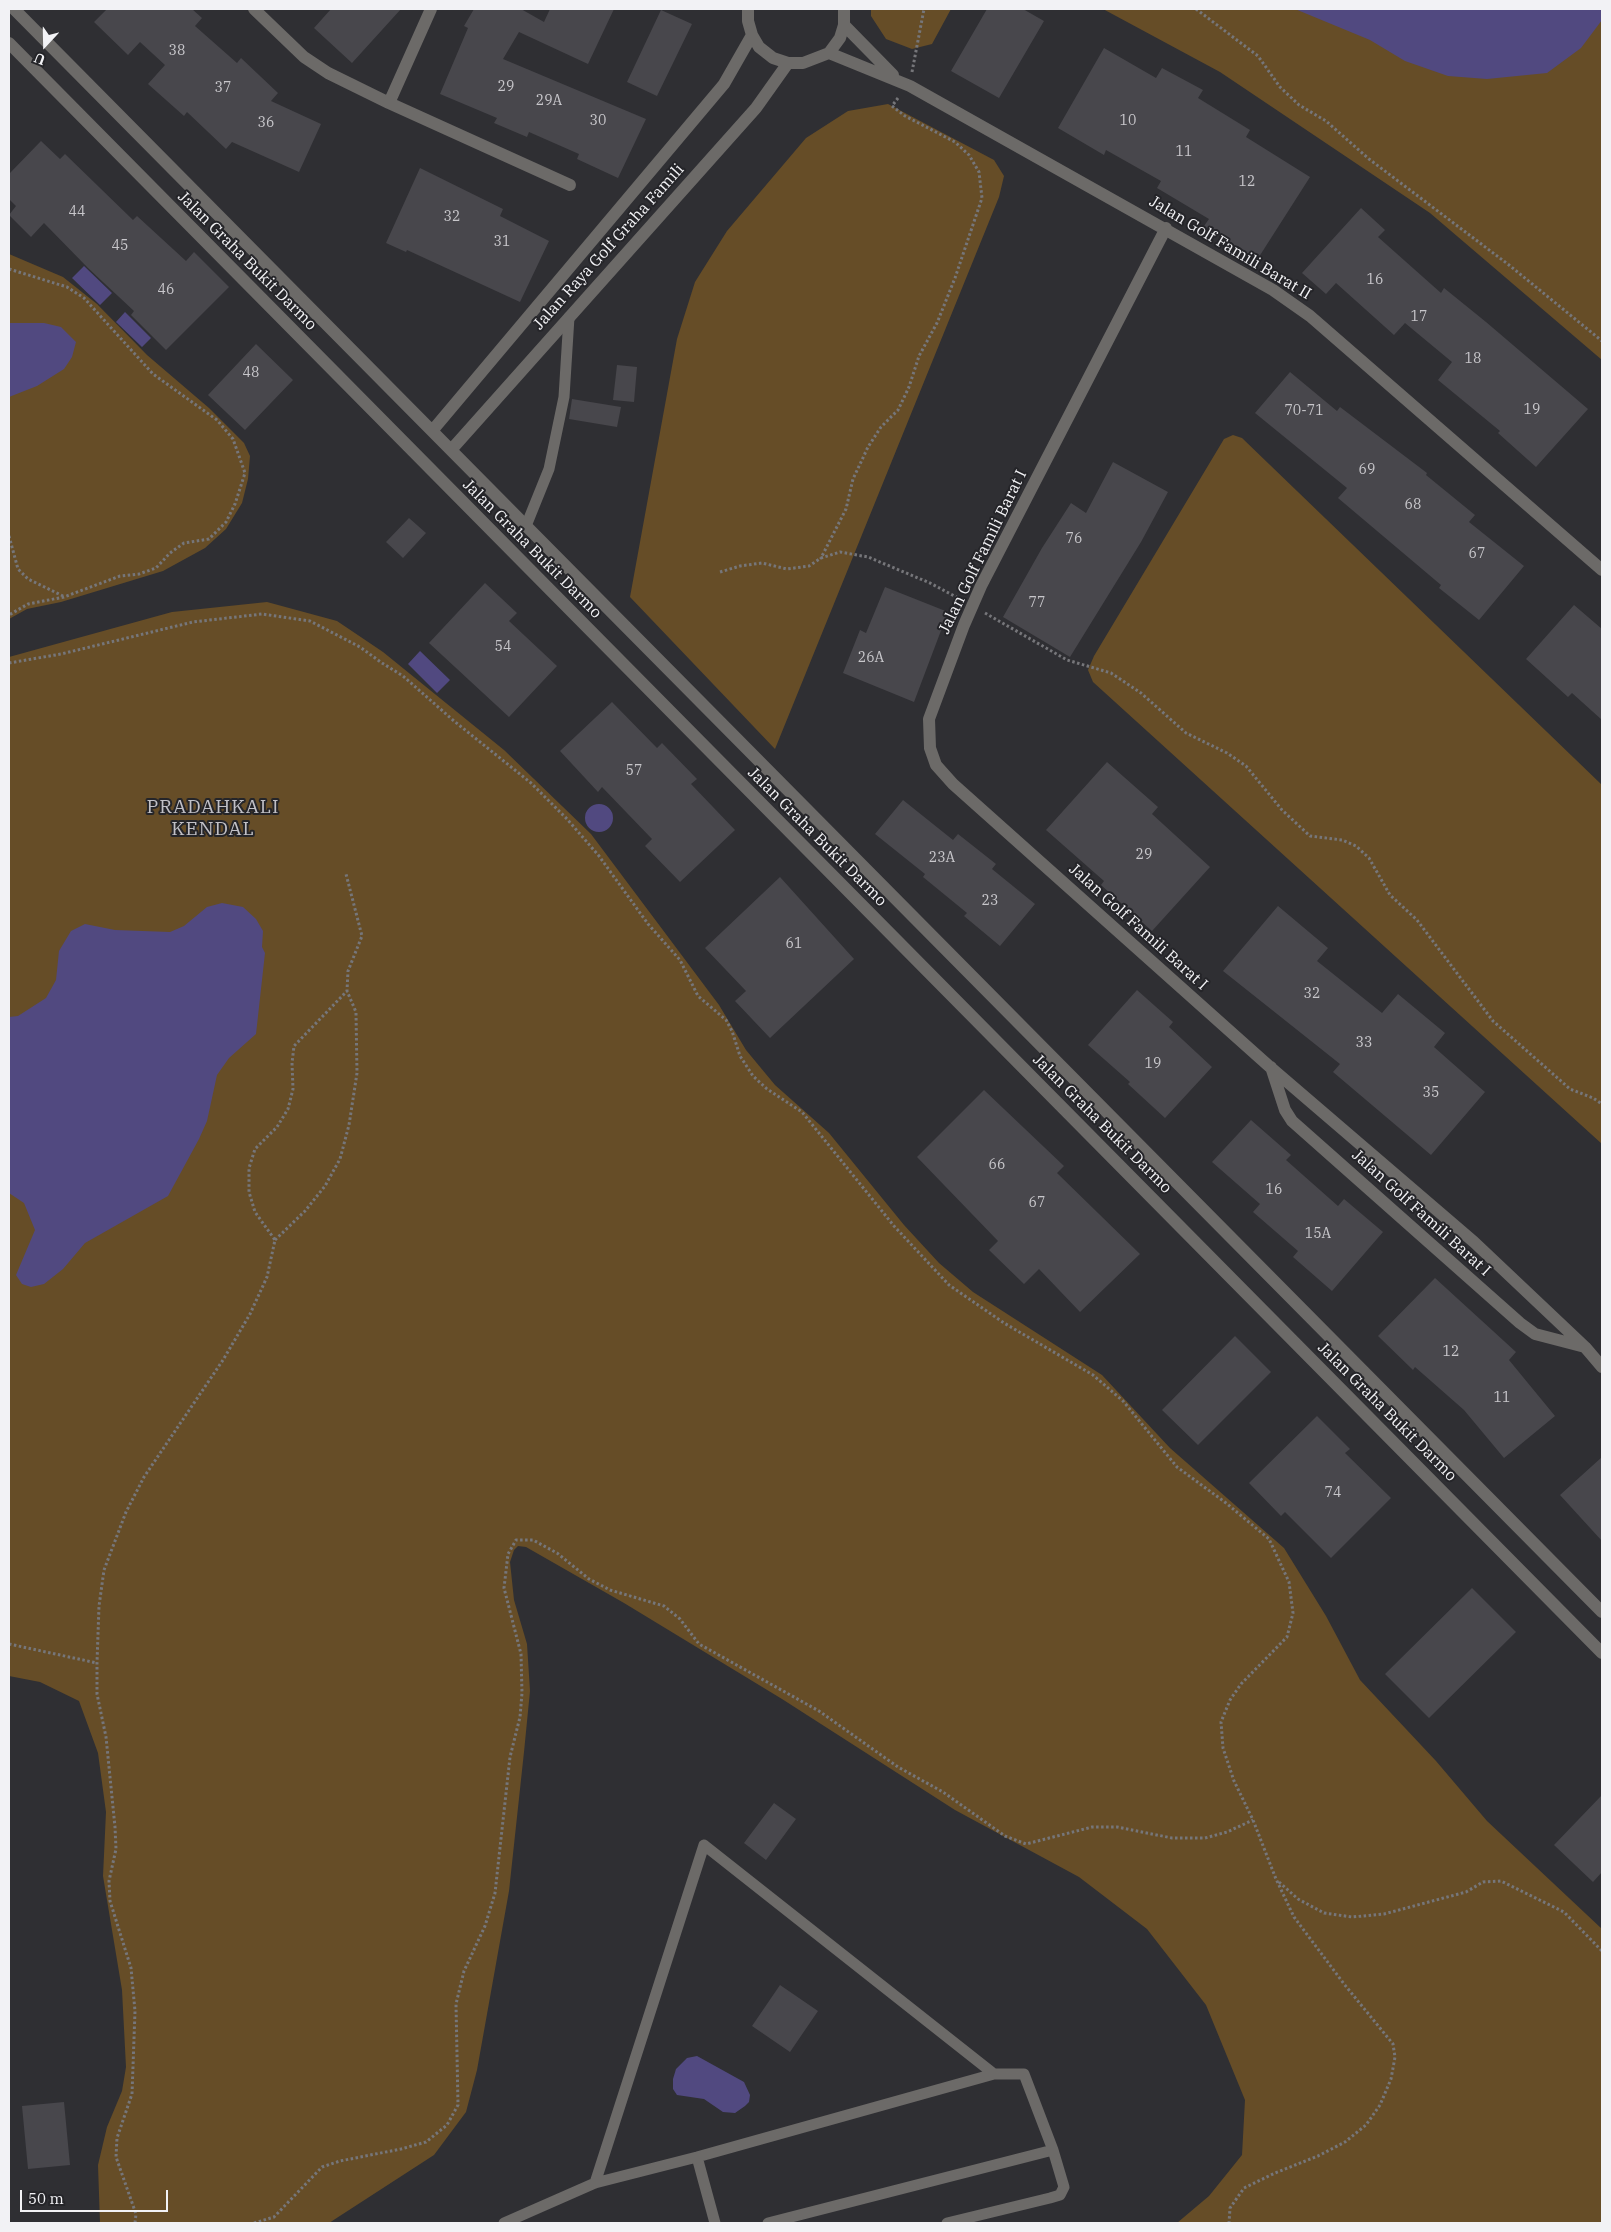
<!DOCTYPE html>
<html>
<head>
<meta charset="utf-8">
<style>
  body { margin:0 }
  #map { position:relative; width:1611px; height:2232px; overflow:hidden; background:#2f2f33; font-family:"IBM Plex Serif",serif }
  canvas { display:block }
  .frame { position:absolute; inset:0; border:10px solid #f2f2f5; pointer-events:none }
  .north { position:absolute; left:20px; top:20px; width:50px; height:50px; -webkit-text-stroke:4px #252529; paint-order:stroke; rotate:201deg; font-size:14px; font-weight:700; line-height:20px; text-align:center; color:#f2f2f5 }
  .north::after { content:''; display:block; margin:auto; width:18px; height:22px; background:#f2f2f5; clip-path:polygon(50% 0,100% 100%,50% 72%,0 100%) }
  .scale { position:absolute; left:20px; top:2190px; width:148px; height:22px; box-sizing:border-box; border:2px solid #f2f2f5; border-top:0; padding-left:6px; font-size:15px; line-height:18px; white-space:nowrap; color:#f2f2f5; -webkit-text-stroke:4px #252529; paint-order:stroke }
</style>
</head>
<body>
<div id="map">
<canvas width="1611" height="2232"></canvas>
<div class="frame"></div>
<div class="north">U</div>
<div class="scale">50 m</div>
</div>
<script>
const c = document.querySelector('canvas').getContext('2d');
c.lineJoin = 'round';
function paint(path, color) { c.fillStyle = color; c.fill(path, 'evenodd'); }
const toPath = rows => new Path2D(rows.map(r => 'M' + r).join(''));
function stroke(path, color, width, dash) { c.strokeStyle = color; c.lineWidth = width; c.lineCap = dash ? 'butt' : 'round'; c.setLineDash(dash || []); c.stroke(path); }
function drawText(font, color, halo, rows, align = 'center') {
  c.font = font + ' "IBM Plex Serif",serif'; c.lineWidth = 4; c.setLineDash([]); c.textBaseline = 'middle'; c.strokeStyle = halo; c.fillStyle = color; for (const [text, x, y, turn = 0] of rows) {
    c.save(); c.translate(x, y); c.rotate((+turn || 0) * Math.PI / 180); c.textAlign = isNaN(turn) ? turn : align; if (halo) c.strokeText(text, 0, 0); c.fillText(text, 0, 0); c.restore();
  }
}
const green = toPath([
  [871,9,951,9,932,44,912,49,886,39,871,16],
  [1103,9,1602,9,1602,360,1430,213,1220,72],
  [888,104,994,160,1004,176,999,197,775,749,630,597,677,339,695,282,727,231,806,138,848,111],
  [9,254,63,277,97,304,147,355,209,408,244,443,250,456,248,479,242,503,226,529,205,548,163,571,61,602,27,609,9,619],
  [1233,435,1242,438,1602,785,1602,1144,1093,682,1088,670,1094,656,1224,439],
  [267,602,337,621,383,652,504,750,591,834,719,1005,746,1050,775,1085,829,1133,904,1225,939,1263,973,1292,1102,1375,1170,1448,1284,1548,1326,1616,1360,1680,1436,1761,1487,1821,1602,1929,1602,2223,1177,2223,1209,2196,1242,2155,1245,2100,1206,2005,1147,1929,1079,1877,955,1810,782,1699,624,1603,526,1547,518,1546,514,1550,510,1562,514,1600,527,1644,530,1691,524,1752,509,1891,477,2070,466,2112,434,2155,329,2223,100,2223,98,2165,107,2127,122,2091,126,2067,122,1990,103,1876,106,1812,98,1753,79,1701,40,1682,9,1676,9,657,172,612]
]);
const water = toPath([
  [1295,9,1602,9,1602,20,1581,48,1547,73,1487,79,1448,76,1405,61,1370,40],
  [84,266,112,293,100,305,72,278],
  [125,312,151,338,142,347,116,322],
  [9,323,44,323,61,327,76,342,72,357,64,369,37,386,9,397],
  [420,651,450,680,437,693,408,664],
  '585 818a14 14 0 1 1 28 0a14 14 0 1 1-28 0Z',
  [222,903,243,907,256,919,263,931,262,947,265,953,256,1034,229,1058,217,1075,207,1121,199,1139,168,1196,85,1243,63,1269,44,1284,31,1287,22,1284,16,1275,35,1230,24,1203,9,1193,9,1017,18,1016,46,998,56,980,59,951,71,931,85,924,115,930,170,932,184,926,207,907],
  [697,2056,744,2082,750,2095,749,2102,745,2106,735,2113,723,2112,704,2099,677,2095,673,2089,673,2079,676,2069,687,2058]
]);
const building = toPath([
  [107,9,192,9,202,18,195,26,237,63,241,58,278,93,271,101,321,124,299,172,232,142,226,149,187,112,184,116,148,84,165,65,140,42,128,55,94,22],
  [331,9,401,9,352,63,314,28],
  [474,9,521,9,544,22,550,9,614,9,588,64,519,32,503,59,646,119,618,178,577,159,579,154,529,132,527,137,494,123,497,118,440,94,468,28,464,26],
  [987,9,1023,9,1044,21,999,98,951,71],
  [661,10,692,24,657,96,627,82],
  [1104,48,1156,78,1162,68,1203,90,1198,98,1250,130,1246,137,1310,177,1257,260,1204,226,1209,219,1157,188,1161,181,1106,150,1104,155,1058,128],
  [41,141,60,159,65,154,133,220,137,216,186,261,194,252,229,287,166,350,131,315,134,311,88,268,44,223,31,237,9,215,16,206,9,199,9,174],
  [420,168,503,209,500,216,549,241,520,302,407,250,406,252,386,243],
  [1361,208,1385,230,1378,237,1441,293,1444,288,1486,322,1588,409,1536,467,1498,433,1500,431,1438,380,1452,362,1405,323,1394,335,1336,283,1326,294,1302,273],
  [256,344,293,380,245,430,208,395],
  [617,365,637,367,634,402,613,400],
  [1290,372,1337,411,1340,407,1427,473,1426,475,1475,515,1469,522,1524,566,1479,620,1439,588,1441,585,1338,498,1347,488,1255,413],
  [572,399,621,407,617,427,569,419],
  [1113,462,1168,492,1141,542,1070,657,1003,617,1042,548,1071,503,1086,513],
  [409,518,426,533,403,558,386,542],
  [485,583,517,613,509,621,557,666,509,717,429,643],
  [885,587,948,612,914,702,843,673,860,630,866,633],
  [1574,605,1602,629,1602,720,1572,693,1568,697,1526,659],
  [612,702,657,748,662,743,697,779,691,784,735,830,680,882,645,846,652,839,602,787,598,792,560,751],
  [1107,762,1158,807,1152,814,1210,867,1152,931,1101,885,1104,881,1046,830],
  [903,800,953,840,958,834,996,864,992,869,1035,904,1000,946,964,916,967,913,923,877,925,874,875,834],
  [780,877,854,959,770,1038,735,1001,746,991,705,948],
  [1278,906,1328,948,1317,961,1382,1013,1398,994,1445,1033,1434,1047,1485,1092,1431,1155,1333,1072,1340,1064,1223,971],
  [1137,990,1173,1022,1169,1027,1212,1067,1165,1118,1128,1084,1130,1082,1088,1045],
  [984,1090,1064,1166,1057,1173,1140,1254,1080,1312,1039,1269,1024,1284,989,1250,998,1241,917,1157],
  [1251,1120,1291,1155,1286,1160,1338,1206,1344,1199,1383,1232,1332,1291,1293,1257,1298,1251,1253,1212,1260,1204,1212,1162],
  [1435,1278,1516,1352,1509,1360,1555,1416,1504,1458,1464,1410,1415,1367,1413,1370,1378,1336],
  [1235,1336,1271,1372,1198,1445,1162,1410],
  [1317,1416,1350,1449,1345,1453,1391,1498,1331,1558,1285,1512,1281,1516,1249,1483],
  [1602,1457,1602,1541,1560,1495],
  [1472,1588,1516,1632,1429,1718,1385,1674],
  [1602,1795,1602,1872,1593,1882,1554,1845],
  [774,1803,796,1819,766,1860,744,1843],
  [780,1985,818,2011,790,2052,752,2026],
  [64,2102,70,2165,28,2169,22,2106]
]);
const path = toPath([
  [1196,9,1258,56,1280,87,1299,105,1326,121,1369,159,1509,265,1602,341],
  [912,72,924,9],
  [898,98,892,106,905,116,955,142,969,155,979,172,982,198,955,278,937,323,919,356,909,387,898,410,881,427,868,447,853,479,846,509,821,558,840,552,868,557,930,583,960,599],
  [9,269,67,287,84,298,153,374,217,420,233,439,245,473,235,504,226,522,209,539,184,543,170,553,156,568,139,574,120,576,64,597,28,604,9,615],
  [9,536,18,569,28,579,63,596],
  [720,572,740,566,762,563,787,569,809,566,821,558],
  [985,613,1067,660,1111,673,1141,693,1186,733,1227,753,1246,766,1282,810,1310,836,1342,840,1356,846,1369,858,1390,895,1417,920,1493,1021,1570,1089,1593,1098,1602,1104],
  [9,663,61,654,193,622,262,614,310,621,360,647,382,663,403,676,454,721,531,783,567,819,599,856,648,924,680,960,698,996,726,1020,732,1031,740,1056,753,1076,767,1089,802,1112,894,1226,949,1285,1004,1323,1093,1375,1123,1401,1177,1467,1226,1503,1269,1539,1289,1582,1293,1613,1287,1637,1241,1684,1230,1700,1221,1722,1223,1748,1234,1781,1253,1820,1276,1879,1294,1917,1344,1984,1393,2044,1395,2057,1391,2079,1380,2105,1366,2125,1345,2142,1318,2156,1275,2173,1244,2188,1230,2208,1229,2223],
  [275,1240,305,1211,325,1186,340,1159,349,1125,357,1073,356,1012,347,991],
  [9,1644,97,1663],
  [1279,1882,1298,1899,1324,1913,1352,1917,1384,1914,1466,1892,1483,1882,1501,1881,1564,1912,1602,1951],
  [135,2223,136,2214,116,2157,117,2138,132,2094,135,2011,131,1968,110,1901,109,1881,116,1849,115,1827,106,1737,97,1694,97,1663,99,1606,104,1570,126,1512,144,1477,223,1360,250,1314,267,1277,275,1240,255,1212,249,1192,249,1168,255,1149,277,1127,288,1109,293,1089,292,1063,294,1046,347,991,348,971,362,936,346,874],
  [254,2223,274,2217,322,2167,340,2161,401,2149,426,2142,447,2125,458,2105,456,2004,464,1971,485,1926,495,1893,510,1757,520,1717,522,1693,521,1654,504,1588,508,1554,516,1540,533,1540,557,1553,589,1579,610,1590,664,1606,680,1619,699,1644,819,1711,898,1767,943,1792,1005,1836,1026,1844,1092,1827,1117,1827,1172,1838,1205,1838,1227,1832,1253,1820]
]);
const lane = toPath([
  [526,526,549,469,564,397,569,317],
  [697,2157,715,2223],
  [504,2223,595,2183,697,2157,994,2074,704,1845,595,2183],
  [768,2223,1053,2150],
  [947,2223,1050,2198,1060,2195,1064,2187,1053,2150,1024,2074,994,2074]
]);
const street = toPath([
  [14,9,1602,1612],
  [254,9,304,57,328,73,389,103,570,185],
  [748,9,748,21,752,35,759,47,773,58,788,63,803,63,829,53,840,38,844,25,844,9],
  [844,25,893,75],
  [9,43,1602,1653],
  [829,53,910,86,1273,290,1310,316,1602,570],
  [389,103,431,9],
  [1166,228,981,586,964,625,929,719,930,748,936,765,953,784,1270,1067,1474,1242,1585,1347,1602,1367],
  [432,431,724,84,752,35],
  [451,450,756,108,788,63],
  [1271,1067,1285,1110,1292,1121,1520,1323,1535,1334,1585,1347]
]);
const numberNames = [
  ["38",177,51],
  ["29",506,87],
  ["37",223,88],
  ["29A",549,101],
  ["30",598,121],
  ["10",1128,121],
  ["36",266,123],
  ["11",1184,152],
  ["12",1247,182],
  ["44",77,212],
  ["32",452,217],
  ["31",502,242],
  ["45",120,246],
  ["16",1375,280],
  ["46",166,290],
  ["17",1419,317],
  ["18",1473,359],
  ["48",251,373],
  ["19",1532,410],
  ["70-71",1304,411],
  ["69",1367,470],
  ["68",1413,505],
  ["76",1074,539],
  ["67",1477,554],
  ["77",1037,603],
  ["54",503,647],
  ["26A",871,658],
  ["57",634,771],
  ["29",1144,855],
  ["23A",942,858],
  ["23",990,901],
  ["61",794,944],
  ["32",1312,994],
  ["33",1364,1043],
  ["19",1153,1064],
  ["35",1431,1093],
  ["66",997,1165],
  ["16",1274,1190],
  ["67",1037,1203],
  ["15A",1318,1234],
  ["12",1451,1352],
  ["11",1502,1398],
  ["74",1333,1493]
];
const streetNames = [
  ["Jalan Raya Golf Graha Famili",609,247,-48],
  ["Jalan Golf Famili Barat II",1230,248,31],
  ["Jalan Graha Bukit Darmo",247,261,45],
  ["Jalan Graha Bukit Darmo",532,549,45],
  ["Jalan Golf Famili Barat I",983,552,-64],
  ["Jalan Graha Bukit Darmo",817,837,45],
  ["Jalan Golf Famili Barat I",1138,927,42],
  ["Jalan Graha Bukit Darmo",1102,1124,45],
  ["Jalan Golf Famili Barat I",1421,1213,42],
  ["Jalan Graha Bukit Darmo",1387,1412,45]
];
const quarterNames = [
  ["PRADAHKALI",213,808],
  ["KENDAL",213,830]
];
paint(green, '#664d27');
paint(water, '#514980');
paint(building, '#48474c');
stroke(path, '#76767a', 3, [2.5, 2.5]);
stroke(lane, '#6c6a68', 11);
stroke(street, '#6c6a68', 12);
drawText('14px', '#c8c7cb', null, numberNames);
drawText('16px', '#f2f2f5', '#252529', streetNames);
c.letterSpacing = '1px';
drawText('19px', '#c1c0c6', '#252529', quarterNames);
c.letterSpacing = '0px';
</script>
</body>
</html>
